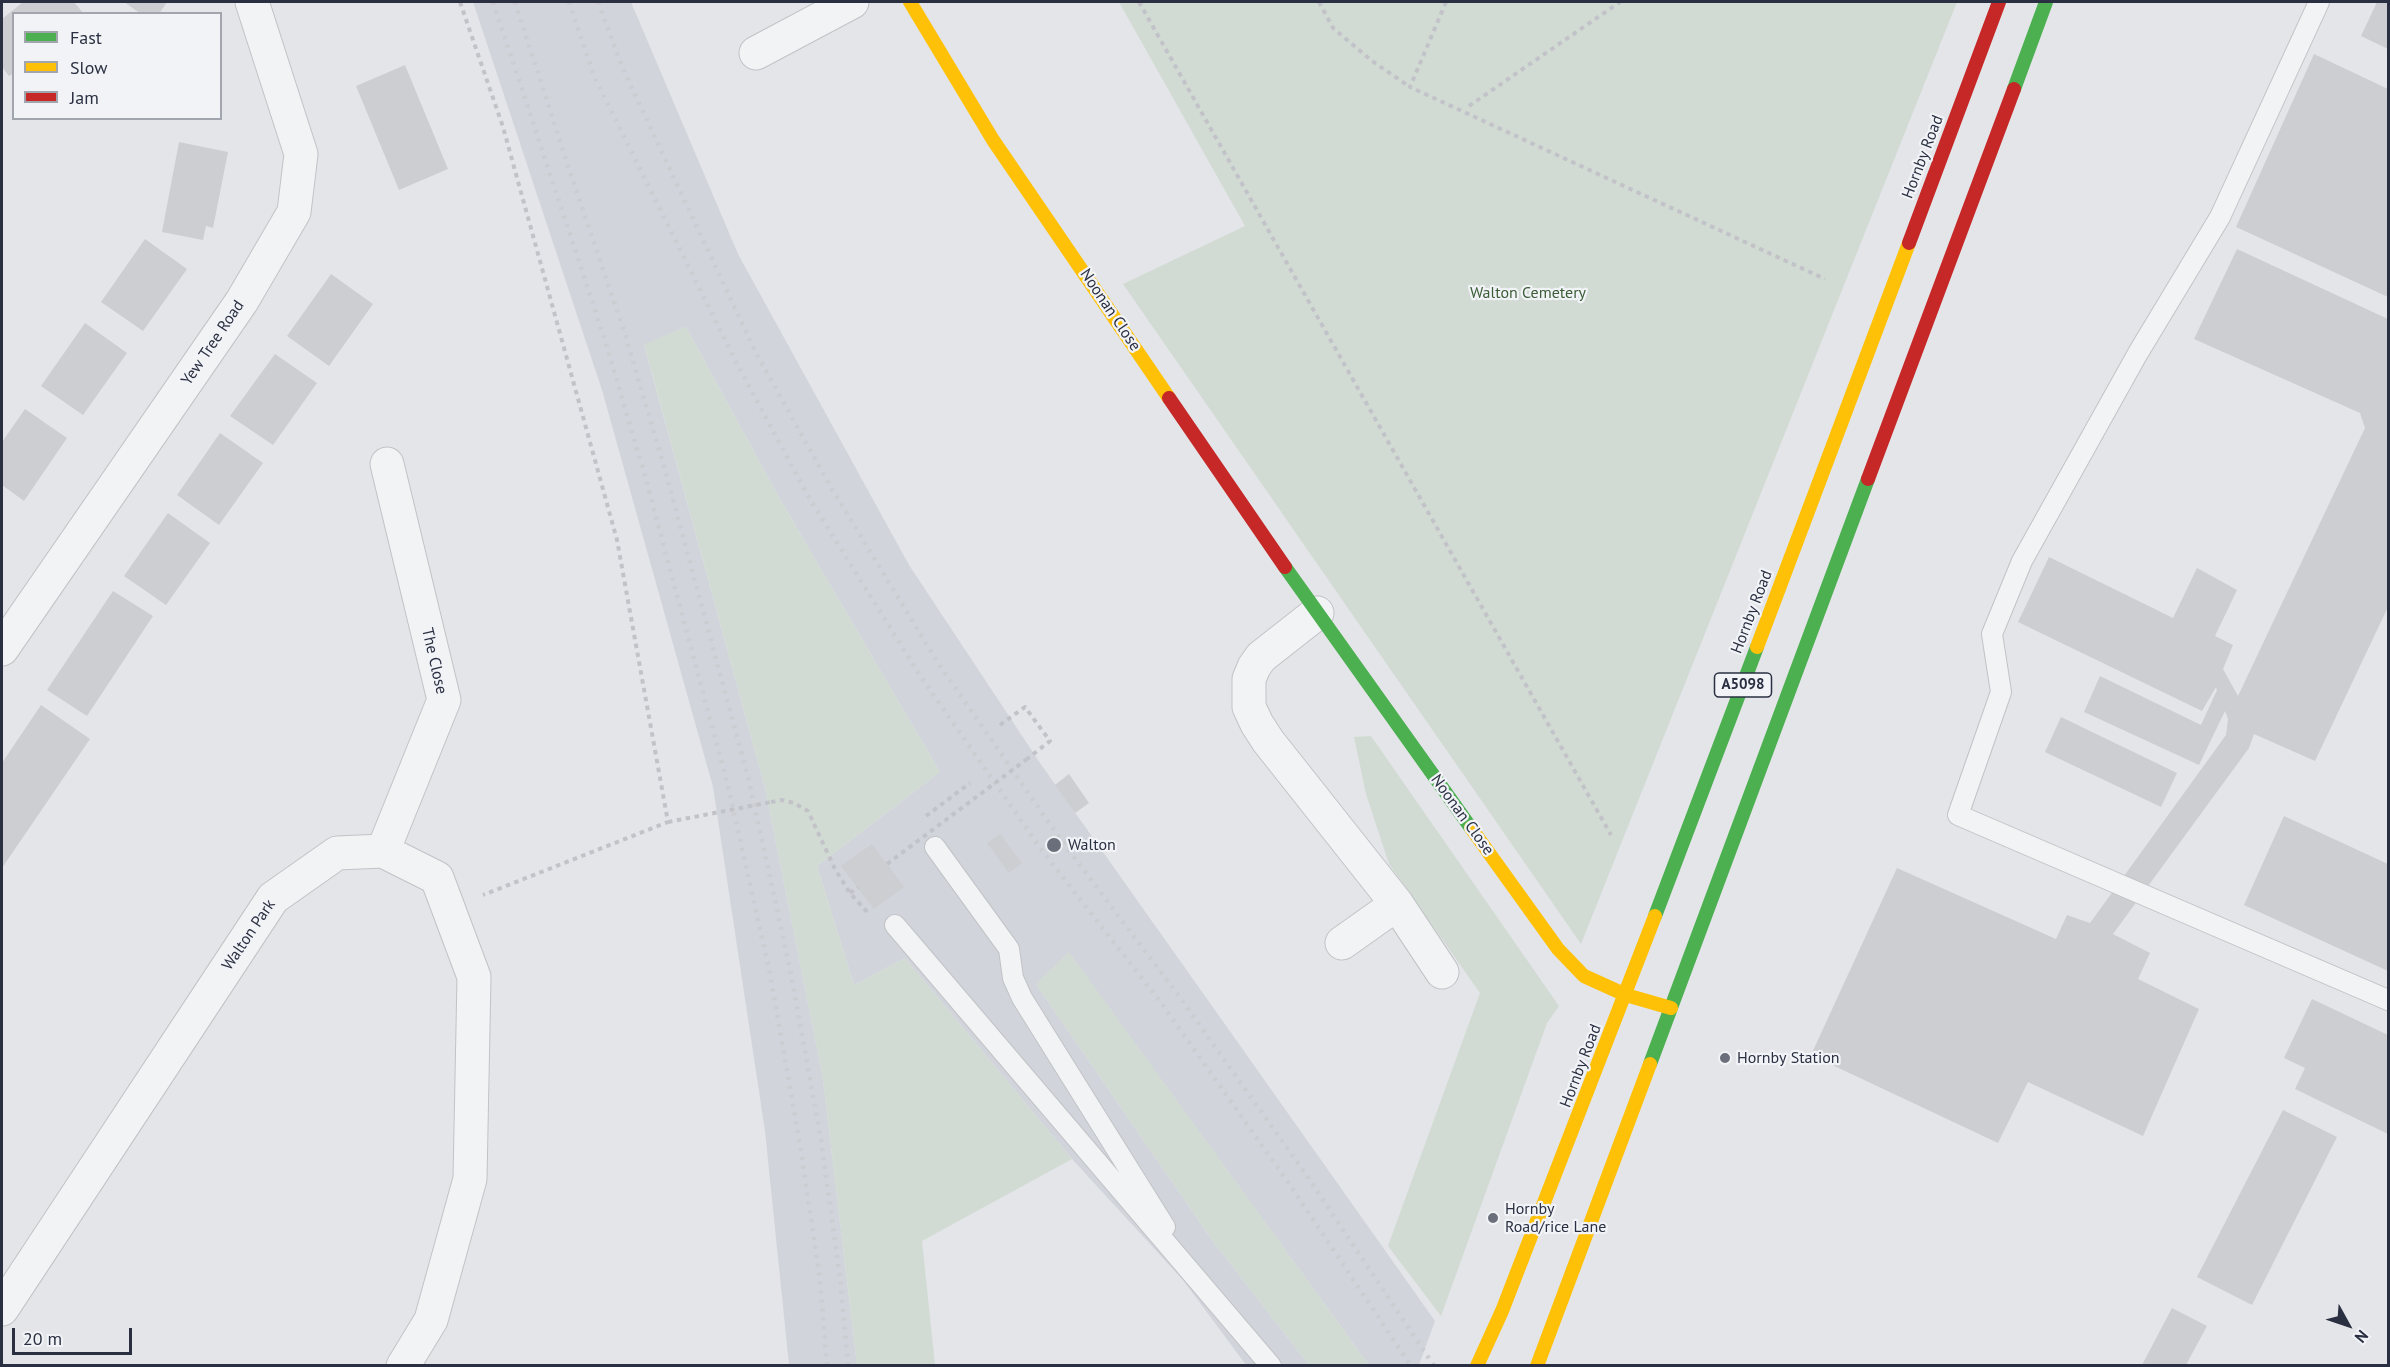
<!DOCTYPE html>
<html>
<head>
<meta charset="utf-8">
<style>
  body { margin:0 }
  #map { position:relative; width:2390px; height:1367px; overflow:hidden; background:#e3e5e8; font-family:"PT Sans",sans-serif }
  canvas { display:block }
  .frame { position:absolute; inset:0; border:3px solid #2a3041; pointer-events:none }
  .legend { position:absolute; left:12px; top:12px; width:210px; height:108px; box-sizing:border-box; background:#f1f3f7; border:2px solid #a1a5ae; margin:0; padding:8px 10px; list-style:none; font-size:18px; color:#2a3041 }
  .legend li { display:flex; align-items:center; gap:12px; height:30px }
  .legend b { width:30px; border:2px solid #a1a5ae }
  .north { position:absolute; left:2318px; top:1295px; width:60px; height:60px; -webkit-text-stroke:4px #f1f3f7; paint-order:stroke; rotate:130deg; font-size:16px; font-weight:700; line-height:24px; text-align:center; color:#2a3041 }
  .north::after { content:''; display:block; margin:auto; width:21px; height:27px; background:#2a3041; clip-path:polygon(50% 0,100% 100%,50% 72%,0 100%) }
  .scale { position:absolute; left:12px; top:1328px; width:120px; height:27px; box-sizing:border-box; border:3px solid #2a3041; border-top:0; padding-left:8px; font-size:18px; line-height:21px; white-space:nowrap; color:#2a3041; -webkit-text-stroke:4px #f1f3f7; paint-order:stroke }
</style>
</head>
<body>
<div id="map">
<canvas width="2390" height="1367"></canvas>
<div class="frame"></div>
<ul class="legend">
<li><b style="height:8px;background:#4caf50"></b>Fast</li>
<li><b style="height:8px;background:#ffc107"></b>Slow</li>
<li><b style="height:8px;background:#c62828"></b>Jam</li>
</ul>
<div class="north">N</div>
<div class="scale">20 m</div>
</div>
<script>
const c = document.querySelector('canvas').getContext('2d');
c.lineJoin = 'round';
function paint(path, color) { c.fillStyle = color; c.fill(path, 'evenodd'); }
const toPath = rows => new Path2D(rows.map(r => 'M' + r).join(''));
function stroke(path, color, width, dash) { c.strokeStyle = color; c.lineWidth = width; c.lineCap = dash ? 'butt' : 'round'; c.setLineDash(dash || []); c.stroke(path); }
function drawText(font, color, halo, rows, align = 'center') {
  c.font = font + ' "PT Sans",sans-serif'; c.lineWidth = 4.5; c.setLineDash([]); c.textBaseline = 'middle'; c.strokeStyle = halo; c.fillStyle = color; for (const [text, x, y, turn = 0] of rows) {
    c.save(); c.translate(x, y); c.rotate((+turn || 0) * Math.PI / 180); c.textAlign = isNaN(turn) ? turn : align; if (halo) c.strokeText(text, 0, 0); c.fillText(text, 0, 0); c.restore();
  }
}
const built = toPath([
  [473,2,631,2,738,254,909,565,1040,763,1435,1321,1419,1365,1369,1365,1069,953,1036,984,1212,1240,1309,1365,1246,1365,1183,1280,1072,1159,905,958,854,985,817,866,940,772,781,501,686,327,644,345,765,788,823,1079,857,1365,789,1365,765,1131,713,787,602,390]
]);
const green = toPath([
  [1119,2,1957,2,1581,944,1123,284,1245,226],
  [686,327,781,501,940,772,817,866,854,985,905,958,1072,1159,922,1241,935,1365,857,1365,823,1079,765,788,644,344],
  [1371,736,1559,1006,1547,1023,1441,1316,1388,1246,1480,993,1389,864,1366,794,1354,737],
  [1069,952,1369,1365,1309,1365,1212,1240,1036,984]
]);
const building = toPath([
  [23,2,74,2,84,14,14,14,14,73,9,76,2,67,2,19],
  [124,2,167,2,159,14,141,14],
  [2377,2,2388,2,2388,49,2361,36],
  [2314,54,2388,89,2388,297,2236,227],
  [405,65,448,169,399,190,356,86],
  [179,142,228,152,213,228,206,226,203,240,162,232],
  [145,239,187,269,143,331,101,302],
  [2237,249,2388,319,2388,607,2315,761,2254,734,2249,748,2113,934,2150,953,2138,979,2199,1009,2143,1136,2028,1082,1998,1143,1811,1055,1897,868,2056,939,2067,915,2090,923,2226,735,2228,719,2225,711,2199,765,2084,712,2100,676,2201,725,2217,690,2216,687,2202,711,2018,622,2049,557,2173,618,2197,568,2237,590,2215,636,2233,645,2223,669,2238,696,2365,428,2360,413,2194,339],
  [331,274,373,304,329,366,287,336],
  [85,323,127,353,83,415,41,386],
  [275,354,317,383,273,445,230,416],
  [25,409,67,438,24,501,2,485,2,442],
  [220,433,263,463,219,525,177,495],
  [168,513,210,543,166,605,124,576],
  [113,591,153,616,87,716,47,690],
  [41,705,90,739,2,868,2,763],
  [2061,717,2177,773,2161,807,2045,752],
  [1069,774,1089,803,1075,813,1055,785],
  [2284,816,2388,864,2388,971,2244,905],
  [1000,834,1022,863,1009,873,987,843],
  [872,844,904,887,874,909,841,866],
  [2312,999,2388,1035,2388,1134,2295,1089,2305,1068,2284,1058],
  [2283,1110,2337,1137,2252,1305,2197,1277],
  [2172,1308,2207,1326,2186,1365,2142,1365]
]);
const path = toPath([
  [460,2,503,127,617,540,668,822,483,895],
  [1139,2,1611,835],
  [1319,2,1333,28,1372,61,1410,87],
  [1446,2,1410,87,1825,279],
  [1469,106,1620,2],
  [1000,725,1025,707,1050,741,1027,759],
  [771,802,782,800,794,803,808,811,835,869,850,893,868,913],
  [926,816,970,783],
  [850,893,858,887]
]);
const lane = toPath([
  [2319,2,2220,217,2138,353,2022,561,1992,634,2001,692,1958,815,2388,1000],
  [935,847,1009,949,1013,978,1022,998,1165,1227],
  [895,925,1271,1366]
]);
const street = toPath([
  [756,53,852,2],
  [1317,613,1261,657,1254,667,1249,679,1249,707,1257,724,1268,741,1397,904,1442,972],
  [2,649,242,301,294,212,301,154,252,2],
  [383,851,444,700,387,464],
  [1342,943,1397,904],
  [2,1309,273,898,337,853,383,851,437,878,474,977,470,1179,431,1320,403,1366]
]);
const fast = toPath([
  [2014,89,2046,2],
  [1285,567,1471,828],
  [1655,916,1757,647],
  [1650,1064,1868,479]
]);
const slow = toPath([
  [910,2,993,140,1169,398],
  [1757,647,1909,243],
  [1471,828,1558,949,1584,976,1626,995,1671,1008],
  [1477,1366,1502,1311,1655,916],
  [1537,1366,1650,1064]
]);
const jam = toPath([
  [1909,243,1999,2],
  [1169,398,1285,567],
  [1868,479,2014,89]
]);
const rail = toPath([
  [493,2,605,340,645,476,728,786,770,974,800,1144,820,1280,827,1366],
  [515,2,568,166,625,334,665,470,749,781,790,969,821,1140,840,1277,848,1366],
  [569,2,594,76,736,362,808,496,919,674,1043,852,1162,1004,1292,1188,1411,1366],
  [598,2,623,69,755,351,829,484,938,663,1061,840,1176,992,1307,1176,1434,1366]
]);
const pathBridge = toPath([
  [668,822,771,802],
  [887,864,1027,759]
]);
const markers = [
  [1054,845,8,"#6b6f7b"],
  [1725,1058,6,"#6b6f7b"],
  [1493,1218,6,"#6b6f7b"]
];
const shields = [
  [1743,685,57]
];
const shieldNames = [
  ["A5098",1743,685]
];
const streetNames = [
  ["Hornby Road",1923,157,-69],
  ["Noonan Close",1110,310,56],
  ["Yew Tree Road",213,343,-56],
  ["Hornby Road",1752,612,-69],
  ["The Close",434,661,77],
  ["Noonan Close",1462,815,54],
  ["Walton Park",249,935,-56],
  ["Hornby Road",1581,1066,-69]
];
const parkNames = [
  ["Walton Cemetery",1528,293]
];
const poiNames = [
  ["Walton",1068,845],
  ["Hornby Station",1737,1058],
  ["Hornby",1505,1209],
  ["Road/rice Lane",1505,1227]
];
paint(built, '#d1d4db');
paint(green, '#d2dbd3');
paint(building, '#cdced1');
stroke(lane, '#c1c3c6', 22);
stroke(street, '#c1c3c6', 35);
stroke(path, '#c2c3c8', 4, [4.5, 4.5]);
stroke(lane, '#f2f3f5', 20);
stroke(street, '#f2f3f5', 33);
stroke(fast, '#4caf50', 14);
stroke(slow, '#ffc107', 14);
stroke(jam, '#c62828', 14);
stroke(rail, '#cccdd0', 4.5, [3, 6]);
stroke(pathBridge, '#c2c3c8', 4, [4.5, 4.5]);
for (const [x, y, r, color] of markers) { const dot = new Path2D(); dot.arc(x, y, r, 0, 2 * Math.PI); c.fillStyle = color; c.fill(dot); stroke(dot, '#f1f3f7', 2); }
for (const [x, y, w] of shields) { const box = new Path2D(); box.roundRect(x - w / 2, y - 12, w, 24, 4.5); c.fillStyle = '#f1f3f7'; c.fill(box); stroke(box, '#2a3041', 1.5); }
drawText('bold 15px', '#2a3041', null, shieldNames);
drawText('16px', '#2a3041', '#f1f3f7', streetNames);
drawText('16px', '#3b5d37', '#f1f3f7', parkNames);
drawText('16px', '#2a3041', '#f1f3f7', poiNames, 'left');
</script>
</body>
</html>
